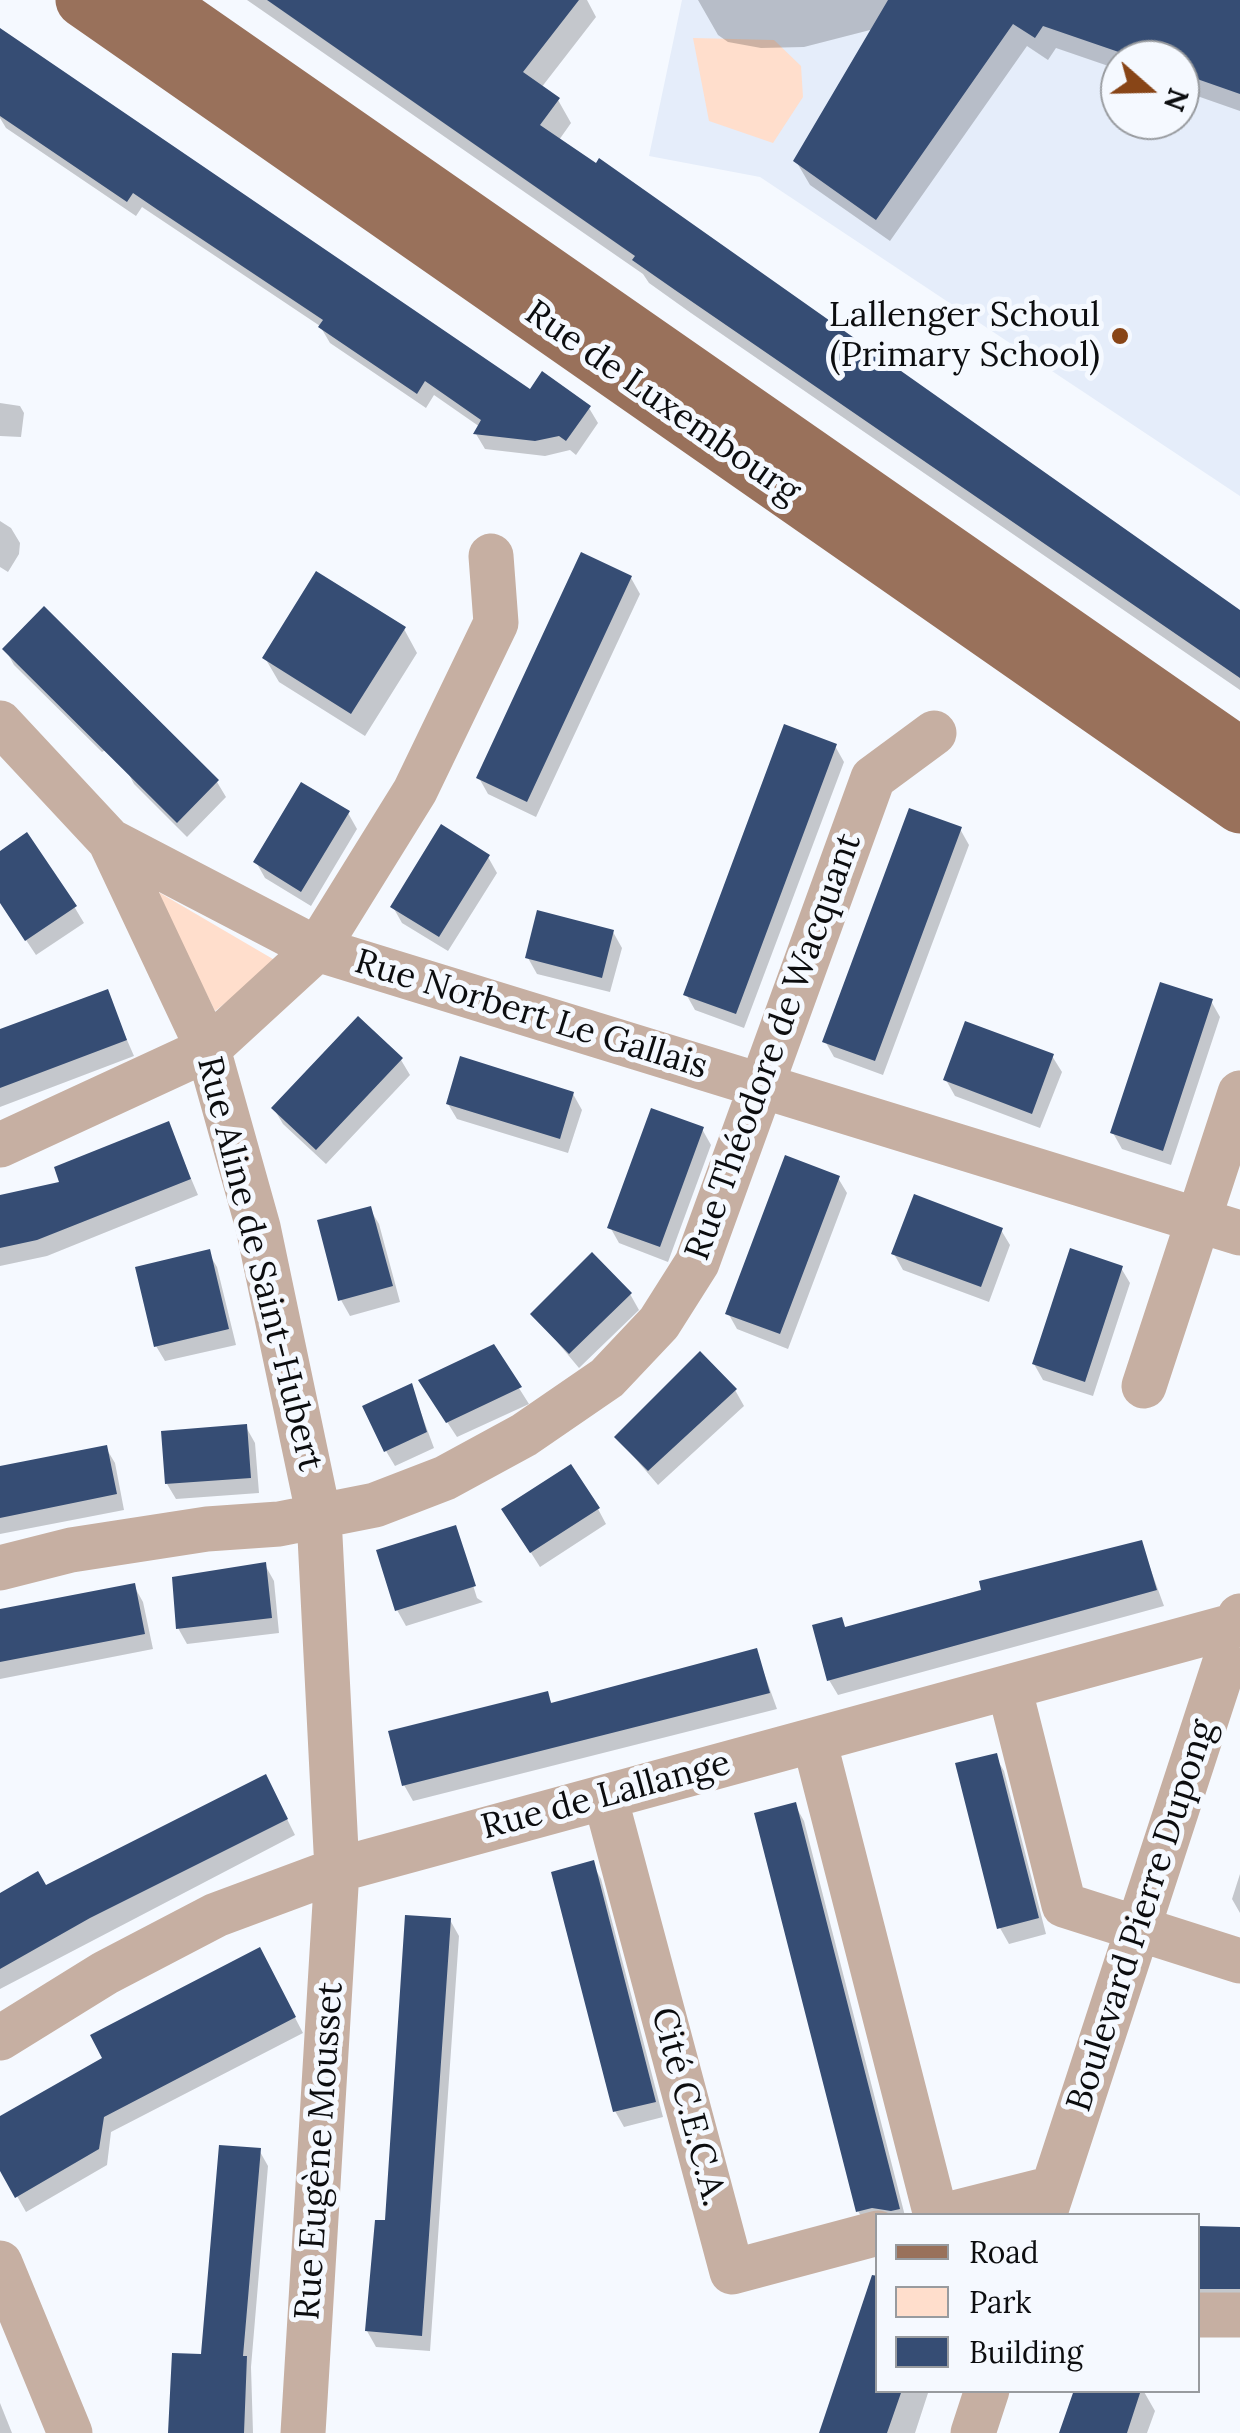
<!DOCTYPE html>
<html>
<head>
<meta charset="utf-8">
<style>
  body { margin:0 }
  #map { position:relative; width:1240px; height:2433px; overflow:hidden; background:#f5f9ff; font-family:Lora,serif }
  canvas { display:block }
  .legend { position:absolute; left:875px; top:2213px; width:325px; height:180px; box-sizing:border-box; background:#f5f9ff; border:2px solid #989b9f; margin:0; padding:12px 18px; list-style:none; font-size:30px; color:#0c0d0f }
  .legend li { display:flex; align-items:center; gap:20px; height:50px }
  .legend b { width:50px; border:2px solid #989b9f }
  .north { position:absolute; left:1100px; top:40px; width:100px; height:100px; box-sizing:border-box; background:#f5f9ff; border:2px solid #989b9f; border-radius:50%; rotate:110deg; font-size:28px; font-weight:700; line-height:40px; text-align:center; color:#0c0d0f }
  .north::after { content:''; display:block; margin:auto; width:35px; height:45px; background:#884517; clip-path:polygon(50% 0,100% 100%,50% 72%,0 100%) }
</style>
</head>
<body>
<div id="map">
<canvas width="1240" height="2433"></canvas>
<ul class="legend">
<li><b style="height:12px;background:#99715b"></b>Road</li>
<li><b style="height:28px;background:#ffdecc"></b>Park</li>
<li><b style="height:28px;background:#364d74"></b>Building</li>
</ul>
<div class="north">N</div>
</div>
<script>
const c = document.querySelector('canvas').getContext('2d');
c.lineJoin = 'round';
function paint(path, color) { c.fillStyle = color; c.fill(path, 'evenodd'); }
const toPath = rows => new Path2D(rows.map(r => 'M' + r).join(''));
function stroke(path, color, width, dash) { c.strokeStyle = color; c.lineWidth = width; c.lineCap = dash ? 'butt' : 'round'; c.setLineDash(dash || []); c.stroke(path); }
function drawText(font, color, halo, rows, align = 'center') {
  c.font = font + ' Lora,serif'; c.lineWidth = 10; c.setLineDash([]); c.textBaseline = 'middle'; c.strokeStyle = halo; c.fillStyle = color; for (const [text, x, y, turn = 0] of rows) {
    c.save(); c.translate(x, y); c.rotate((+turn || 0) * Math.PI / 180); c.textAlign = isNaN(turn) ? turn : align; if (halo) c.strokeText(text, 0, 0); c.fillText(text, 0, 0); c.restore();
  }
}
const built = toPath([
  [682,0,1240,0,1240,496,760,177,649,156],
  [1120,60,1180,60,1180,120,1120,120]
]);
const green = toPath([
  [693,38,774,40,801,66,803,97,773,143,709,121],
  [155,890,278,962,215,1011]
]);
const shadow = toPath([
  [247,0,587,0,596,17,541,88,558,100,571,123,559,140,1240,612,1240,690,691,313,649,283,643,274],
  [698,0,1240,0,1240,111,1180,90,1180,60,1120,60,1120,70,1056,48,1048,60,1027,46,890,241,810,185,796,161,874,29,804,47,761,48,728,42,718,35],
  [0,30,530,393,589,408,598,423,576,455,570,450,545,456,485,449,476,434,480,427,434,395,426,408,330,343,320,326,142,207,136,216,6,128,0,118],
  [0,403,20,406,24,413,21,437,0,436],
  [0,521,11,528,20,543,19,554,8,572,0,567],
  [631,578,640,594,536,817,488,794,479,778],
  [404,629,417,653,365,736,279,682,265,658],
  [5,649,153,724,102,752,14,665],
  [835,746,844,762,744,1028,695,1010,686,994],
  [126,769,217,782,226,797,187,837,134,784],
  [348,813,357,829,311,906,265,878,256,862],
  [960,829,969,845,883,1075,834,1057,825,1041],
  [0,854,75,908,84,923,36,955,0,901],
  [488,857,497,873,448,951,402,923,393,907],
  [613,932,622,948,610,992,537,974,528,958],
  [106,992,134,1056,0,1107,0,1032],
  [1211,1001,1220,1017,1171,1165,1122,1149,1113,1133],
  [1052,1056,1062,1072,1040,1128,955,1096,946,1080],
  [401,1060,410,1075,326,1164,283,1124,274,1109],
  [573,1094,582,1110,568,1153,457,1119,448,1104],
  [168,1124,198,1195,47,1256,0,1266,0,1197,63,1184],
  [702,1129,711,1145,668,1262,619,1243,610,1227],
  [838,1178,847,1193,788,1349,737,1329,728,1313],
  [370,1209,379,1224,400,1302,350,1316,341,1300],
  [1001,1230,1010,1245,989,1302,903,1270,894,1254],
  [208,1252,217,1267,236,1345,165,1361,156,1346],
  [1121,1268,1130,1283,1093,1396,1043,1380,1034,1364],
  [630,1294,639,1310,579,1368,538,1319],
  [493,1347,529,1404,457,1437,430,1396],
  [411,1386,434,1448,395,1466,386,1451],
  [735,1390,744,1406,658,1485,617,1437],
  [246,1427,255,1443,259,1493,176,1499,167,1484],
  [106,1448,115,1463,124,1510,0,1534,0,1469],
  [598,1509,606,1524,540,1567,514,1526],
  [455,1528,477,1598,483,1602,406,1626,397,1610],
  [1141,1543,1164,1606,838,1695,829,1680,841,1620,846,1629],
  [265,1565,274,1581,279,1633,187,1644,178,1628],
  [134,1586,143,1602,153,1649,0,1679,0,1612],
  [756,1651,777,1709,413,1801,404,1785,546,1694,553,1705],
  [995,1756,1004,1771,1046,1934,1009,1944,1000,1928],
  [274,1793,295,1835,0,1989,0,1895,45,1888],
  [795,1805,804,1821,905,2216,878,2216,867,2227,858,2211],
  [592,1863,601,1879,663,2117,624,2127,615,2111],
  [1240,1874,1240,1913,1232,1899],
  [450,1920,459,1936,430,2351,376,2347,367,2331],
  [268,1966,303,2033,111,2132,107,2165,26,2212,0,2166,0,2119],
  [259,2150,268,2166,251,2367,253,2433,171,2433,203,2356],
  [1198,2229,1240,2229,1240,2313,1198,2312],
  [878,2390,929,2390,915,2433,821,2433],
  [1077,2390,1143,2390,1155,2411,1147,2433,1062,2433],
  [0,2403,12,2433,0,2433]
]);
const building = toPath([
  [267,0,579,0,523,72,560,98,540,125,596,163,599,158,1240,610,1240,678,675,290,632,260,635,256],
  [888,0,1240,0,1240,94,1180,73,1180,60,1142,60,1043,26,1035,38,1013,24,876,220,793,161],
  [0,28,530,389,542,371,591,406,566,441,559,436,535,441,473,434,481,420,425,381,417,394,318,327,323,320,158,210,133,193,127,202,0,116],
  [581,552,632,576,527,802,476,778],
  [316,571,406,627,351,714,262,658],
  [44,606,219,780,177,823,2,649],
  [784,724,837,744,736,1014,683,995],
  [301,782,350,811,301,892,253,862],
  [909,808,962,827,875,1061,822,1042],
  [441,824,490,855,439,937,390,907],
  [27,832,77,906,25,941,0,903,0,851],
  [537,910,614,930,602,978,525,958],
  [1160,982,1213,999,1163,1151,1110,1133],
  [108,989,127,1040,0,1088,0,1029],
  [358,1016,403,1058,316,1150,271,1108],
  [965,1021,1054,1054,1032,1114,943,1080],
  [460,1056,574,1092,560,1139,446,1104],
  [651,1108,704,1127,660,1247,607,1228],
  [169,1121,191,1179,37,1240,0,1248,0,1195,59,1182,54,1167],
  [785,1155,840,1176,780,1334,725,1314],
  [914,1194,1003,1228,981,1287,891,1254],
  [371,1206,393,1286,338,1301,317,1220],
  [1070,1248,1123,1266,1085,1382,1032,1364],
  [210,1249,229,1329,154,1347,135,1267],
  [592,1252,632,1293,569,1354,530,1314],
  [494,1344,522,1387,446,1423,418,1380],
  [700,1351,737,1389,648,1471,614,1437],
  [412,1383,427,1432,384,1452,362,1406],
  [247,1424,251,1478,165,1484,161,1431],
  [107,1445,117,1494,0,1518,0,1466],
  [571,1464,600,1508,530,1553,501,1509],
  [456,1525,476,1586,395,1611,376,1550],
  [1142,1540,1157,1590,827,1681,812,1625,842,1617,845,1627,981,1590,979,1581],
  [266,1562,272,1618,176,1629,172,1577],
  [135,1583,145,1634,0,1662,0,1609],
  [757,1648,770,1693,402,1786,388,1731,548,1691,551,1703],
  [997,1753,1039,1918,997,1929,955,1763],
  [266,1774,288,1819,90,1918,0,1969,0,1893,38,1871,46,1885],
  [796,1802,900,2209,891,2211,872,2208,856,2212,754,1813],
  [594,1860,656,2102,613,2112,551,1872],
  [405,1915,451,1918,422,2336,365,2331,375,2220,385,2220],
  [260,1947,296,2017,104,2117,99,2149,15,2198,0,2171,0,2116,102,2058,90,2035],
  [219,2145,261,2148,243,2356,247,2356,244,2433,168,2433,172,2353,201,2354],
  [1198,2226,1240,2227,1240,2289,1198,2289],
  [872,2275,878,2276,878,2390,902,2390,887,2433,819,2433],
  [1074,2390,1141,2390,1127,2433,1059,2433]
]);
const minor = toPath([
  [0,723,110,841,208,1049,258,1227,319,1517,337,1870,303,2433],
  [110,841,317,949,1240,1233],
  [0,1145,208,1049,317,949,415,791,496,623,491,556],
  [1144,1386,1240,1093],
  [0,1568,71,1550,207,1529,279,1524,375,1505,445,1478,524,1435,607,1378,659,1323,697,1263,873,778,934,733],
  [1009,1687,1064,1905,1240,1961],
  [814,1740,936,2216],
  [605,1797,732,2272,878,2233],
  [0,2038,105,1973,216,1915,337,1870,1240,1624],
  [942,2216,1053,2188],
  [1044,2216,1240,1616],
  [0,2263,70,2433],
  [1198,2315,1240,2315],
  [973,2433,987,2390]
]);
const major = toPath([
  [83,0,1240,806],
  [154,0,1240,755]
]);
const markers = [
  [1120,336,10,"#884517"]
];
const poiNames = [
  ["Lallenger Schoul",1100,316],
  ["(Primary School)",1100,356]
];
const streetNames = [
  ["Rue de Luxembourg",662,403,35],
  ["Rue Norbert Le Gallais",531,1015,17],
  ["Rue Théodore de Wacquant",774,1047,-70],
  ["Rue Aline de Saint-Hubert",259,1264,76],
  ["Rue de Lallange",606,1796,-15],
  ["Boulevard Pierre Dupong",1142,1916,-72],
  ["Cité C.E.C.A.",688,2107,75],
  ["Rue Eugène Mousset",320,2151,-86]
];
paint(built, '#e5edfa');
paint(green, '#ffdecc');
paint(shadow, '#0003');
paint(building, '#364d74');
stroke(minor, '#c6afa2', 45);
stroke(major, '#99715b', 55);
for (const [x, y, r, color] of markers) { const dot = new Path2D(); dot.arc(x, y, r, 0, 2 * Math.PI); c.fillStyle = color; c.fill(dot); stroke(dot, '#f5f9ff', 4); }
drawText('35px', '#0c0d0f', '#f5f9ff', poiNames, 'right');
drawText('35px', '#0c0d0f', '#f5f9ff', streetNames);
</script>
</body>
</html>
